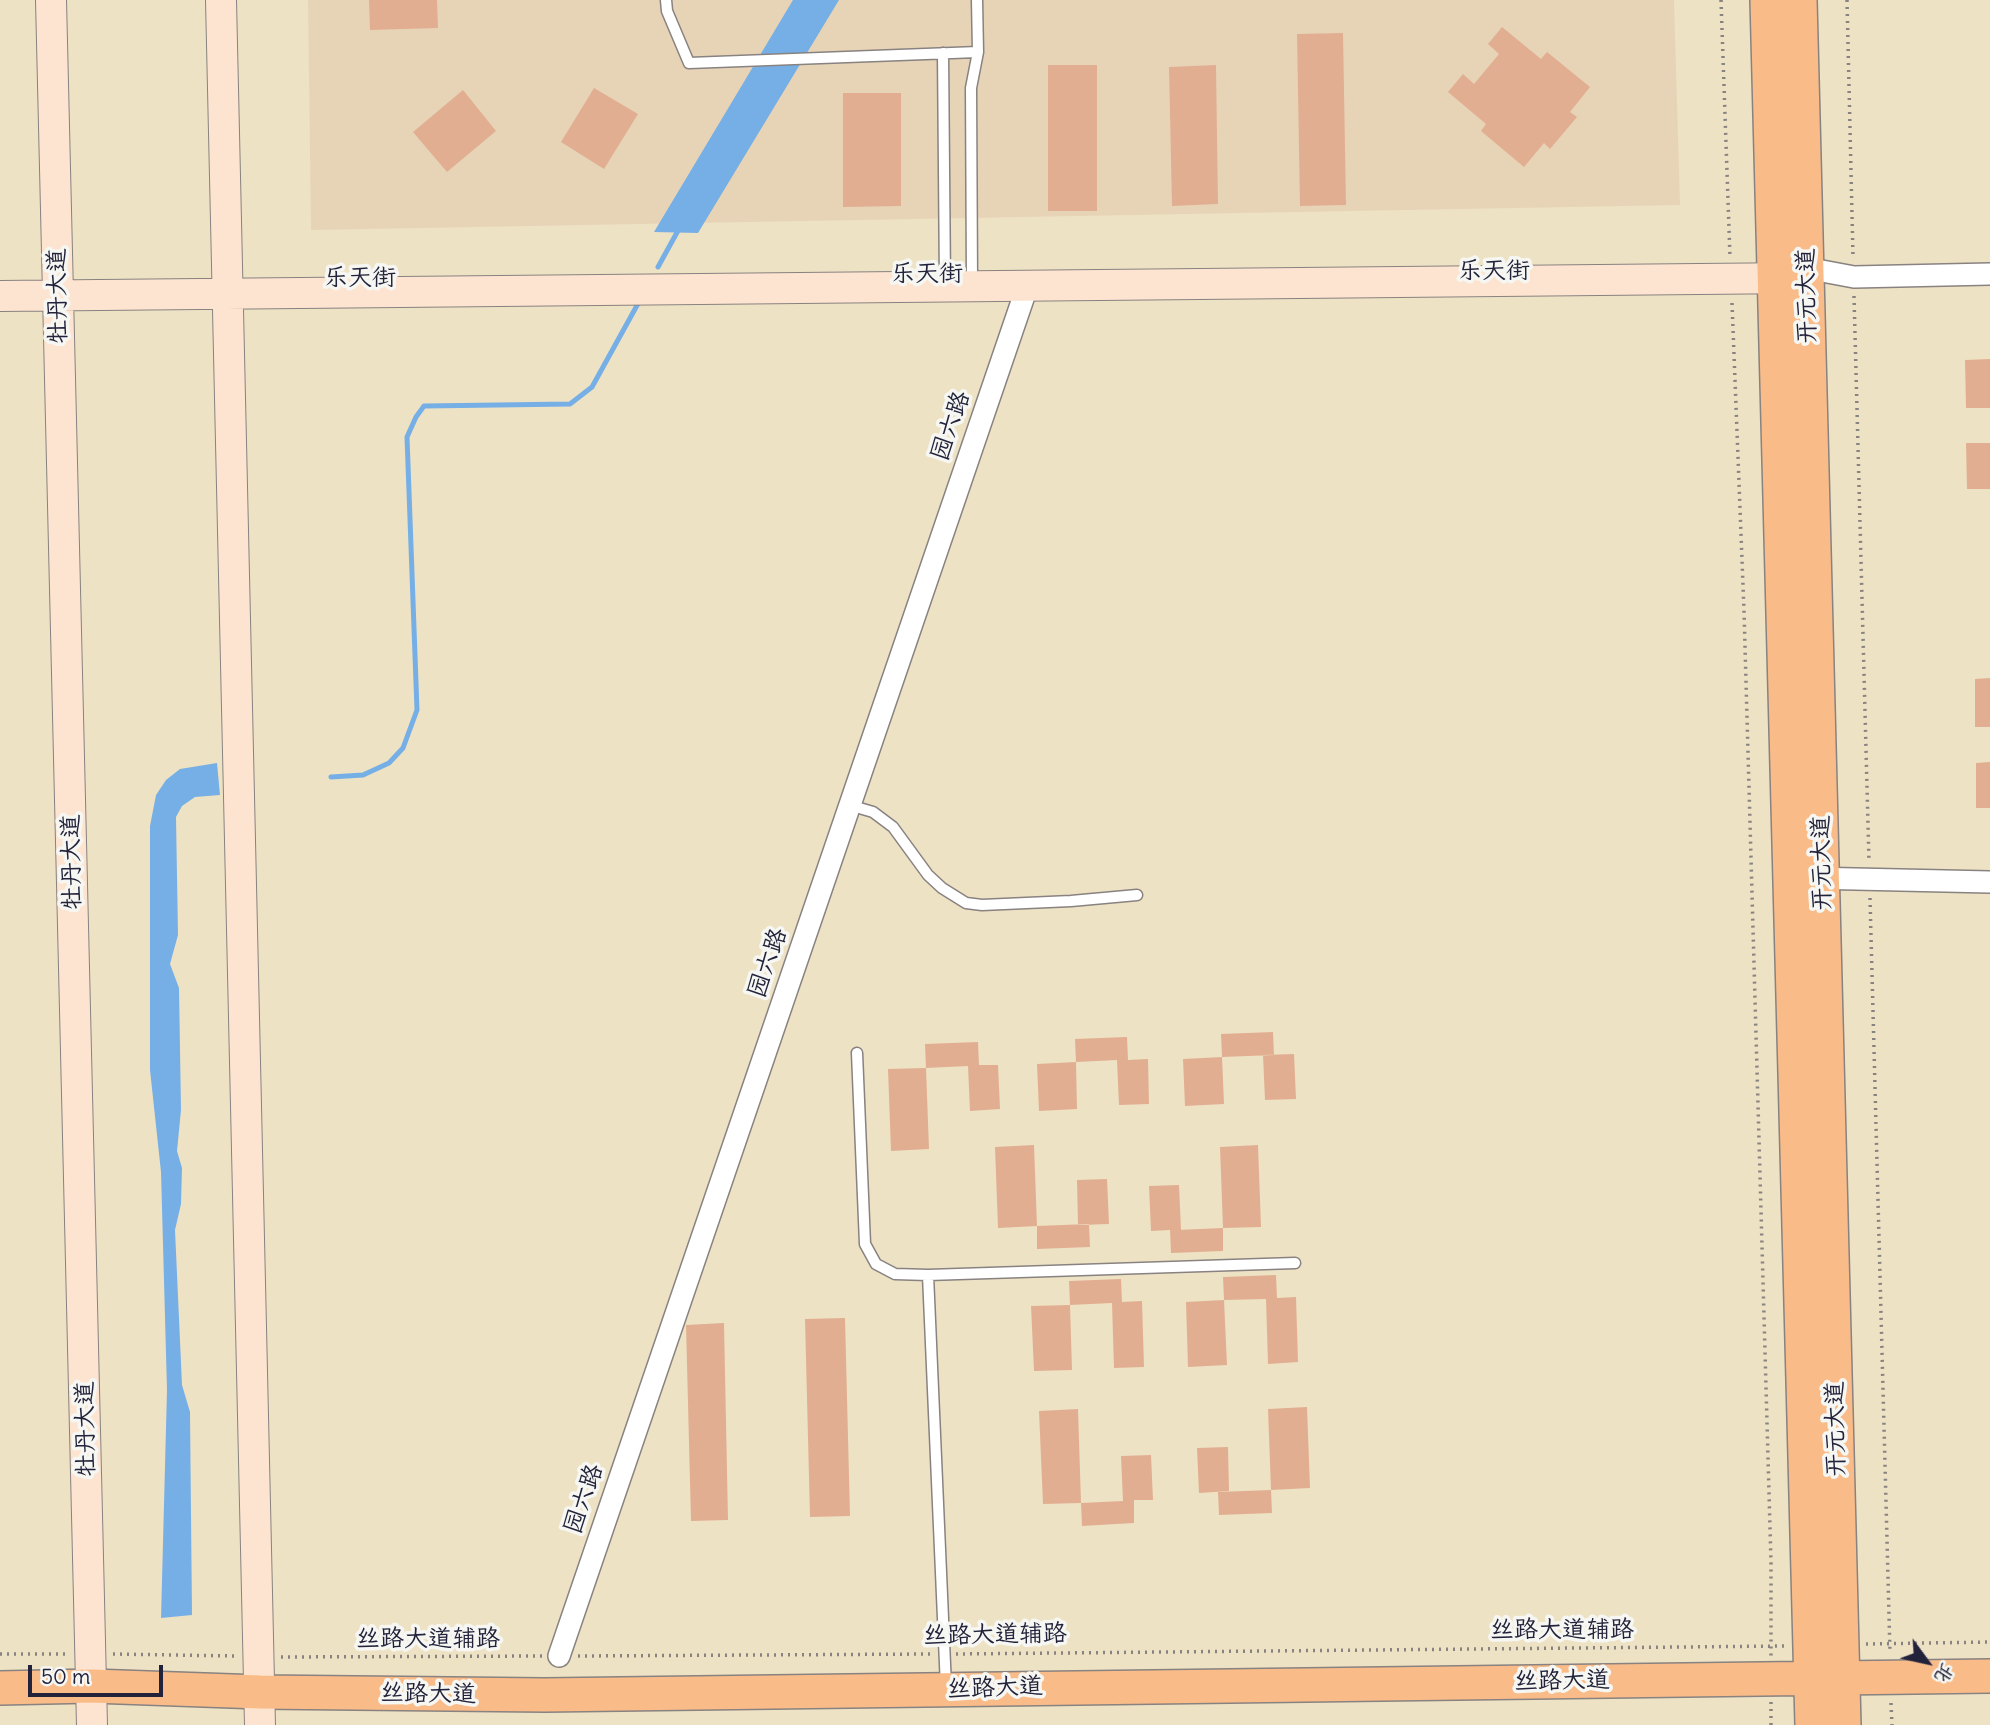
<!DOCTYPE html>
<html>
<head>
<meta charset="utf-8">
<style>
  body { margin:0 }
  #map { position:relative; width:1990px; height:1725px; overflow:hidden; background:#eee2c4; font-family:Delius,"LXGW WenKai TC",sans-serif }
  canvas { display:block }
  .north { position:absolute; left:1892px; top:1627px; width:70px; height:70px; -webkit-text-stroke:5px #f6f6f2; paint-order:stroke; rotate:123deg; font-size:19px; font-weight:700; line-height:28px; text-align:center; color:#22223b }
  .north::after { content:''; display:block; margin:auto; width:24px; height:32px; background:#22223b; clip-path:polygon(50% 0,100% 100%,50% 72%,0 100%) }
  .scale { position:absolute; left:28px; top:1665px; width:135px; height:32px; box-sizing:border-box; border:4px solid #22223b; border-top:0; padding-left:9px; font-size:21px; line-height:24px; white-space:nowrap; color:#22223b; -webkit-text-stroke:5px #f6f6f2; paint-order:stroke }
</style>
</head>
<body>
<div id="map">
<canvas width="1990" height="1725"></canvas>
<div class="north">北</div>
<div class="scale">50 m</div>
</div>
<script>
const c = document.querySelector('canvas').getContext('2d');
c.lineJoin = 'round';
function paint(path, color) { c.fillStyle = color; c.fill(path, 'evenodd'); }
const toPath = rows => new Path2D(rows.map(r => 'M' + r).join(''));
function stroke(path, color, width, dash) { c.strokeStyle = color; c.lineWidth = width; c.lineCap = dash ? 'butt' : 'round'; c.setLineDash(dash || []); c.stroke(path); }
function drawText(font, color, halo, rows, align = 'center') {
  c.font = font + ' Delius,"LXGW WenKai TC",sans-serif'; c.lineWidth = 7; c.setLineDash([]); c.textBaseline = 'middle'; c.strokeStyle = halo; c.fillStyle = color; for (const [text, x, y, turn = 0] of rows) {
    c.save(); c.translate(x, y); c.rotate((+turn || 0) * Math.PI / 180); c.textAlign = isNaN(turn) ? turn : align; if (halo) c.strokeText(text, 0, 0); c.fillText(text, 0, 0); c.restore();
  }
}
const built = toPath([
  [308,0,1674,0,1680,205,311,230]
]);
const water = toPath([
  [793,0,839,0,698,233,654,232],
  [217,763,220,795,195,797,182,806,176,817,178,935,170,964,179,988,181,1110,177,1151,182,1168,181,1204,175,1230,182,1385,190,1412,192,1615,161,1618,167,1390,161,1172,150,1070,150,826,156,795,166,780,180,769]
]);
const stream = toPath([
  [658,267,680,227],
  [331,777,363,775,389,763,403,748,417,710,407,437,416,417,424,406,570,404,592,387,640,300]
]);
const building = toPath([
  [369,0,437,0,438,28,370,30],
  [1502,27,1541,59,1547,52,1590,87,1570,112,1577,117,1550,149,1544,143,1524,167,1481,131,1486,124,1448,92,1463,74,1474,84,1499,54,1488,44],
  [1343,33,1346,205,1300,206,1297,34],
  [1048,65,1097,65,1097,211,1048,211],
  [1216,65,1218,204,1172,206,1169,67],
  [594,88,638,114,604,169,561,142],
  [463,90,496,131,447,172,413,132],
  [843,93,901,93,901,206,843,207],
  [1990,359,1990,408,1966,408,1965,360],
  [1966,443,1990,443,1990,489,1967,489],
  [1990,678,1990,727,1975,727,1975,679],
  [1990,762,1990,808,1976,808,1976,763],
  [1273,1032,1274,1055,1222,1057,1221,1034],
  [1127,1037,1128,1060,1148,1059,1149,1104,1119,1105,1117,1060,1076,1062,1075,1039],
  [978,1042,979,1065,998,1065,1000,1109,970,1111,968,1066,926,1068,925,1044],
  [1294,1054,1296,1099,1265,1100,1263,1055],
  [1222,1057,1224,1104,1185,1106,1183,1059],
  [1076,1062,1077,1109,1039,1111,1037,1064],
  [926,1068,929,1149,891,1151,888,1069],
  [1034,1145,1037,1226,998,1228,995,1147],
  [1258,1145,1261,1227,1223,1228,1220,1147],
  [1107,1179,1109,1224,1078,1225,1077,1180],
  [1179,1185,1181,1230,1177,1230,1223,1228,1223,1251,1171,1253,1170,1230,1151,1231,1149,1186],
  [1089,1224,1090,1247,1037,1249,1037,1226],
  [1276,1275,1277,1298,1296,1297,1298,1362,1268,1364,1266,1299,1224,1300,1223,1277],
  [1121,1279,1122,1302,1142,1301,1144,1367,1114,1368,1112,1303,1070,1305,1069,1281],
  [1224,1300,1227,1365,1188,1367,1186,1302],
  [1070,1305,1072,1370,1034,1371,1031,1306],
  [845,1318,850,1516,810,1517,805,1319],
  [724,1323,728,1520,691,1521,686,1325],
  [1307,1407,1310,1488,1271,1490,1268,1409],
  [1078,1409,1081,1503,1043,1504,1039,1411],
  [1228,1447,1229,1491,1199,1493,1197,1448],
  [1151,1455,1153,1500,1134,1500,1134,1523,1082,1526,1081,1503,1123,1501,1121,1456],
  [1271,1490,1272,1513,1219,1515,1218,1492]
]);
const path = toPath([
  [1721,0,1730,257],
  [1847,0,1853,257],
  [1854,296,1869,862],
  [1732,303,1744,611,1771,1563,1771,1656],
  [1870,898,1890,1653],
  [1866,1644,1990,1642],
  [0,1654,67,1654],
  [113,1654,235,1656],
  [956,1654,1785,1646],
  [578,1656,931,1654],
  [281,1657,543,1656],
  [1891,1703,1892,1725],
  [1771,1725,1771,1702]
]);
const lane = toPath([
  [666,0,667,11,689,63,978,52,977,0],
  [943,53,945,285],
  [972,283,971,88,978,52],
  [849,805,873,812,893,827,928,875,942,888,966,903,982,905,1071,901,1137,895],
  [857,1053,865,1244,876,1264,895,1274,928,1275],
  [946,1687,928,1275,1295,1263]
]);
const street = toPath([
  [1806,268,1854,277,1990,274],
  [1810,878,1990,882],
  [559,1656,1027,287]
]);
const secondary = toPath([
  [51,0,92,1725],
  [221,0,260,1725],
  [0,296,1799,278]
]);
const primary = toPath([
  [1767,0,1812,1725],
  [1800,0,1844,1725],
  [0,1688,92,1686,260,1692,545,1695,1990,1676]
]);
const streetNames = [
  ["乐天街",1494,271],
  ["乐天街",927,274],
  ["乐天街",360,278],
  ["牡丹大道",58,296,-91],
  ["开元大道",1807,296,-91],
  ["园六路",951,426,-71],
  ["牡丹大道",72,862,-91],
  ["开元大道",1822,863,-91],
  ["园六路",768,963,-71],
  ["牡丹大道",86,1429,-91],
  ["开元大道",1836,1429,-91],
  ["园六路",584,1499,-71],
  ["丝路大道辅路",1562,1630],
  ["丝路大道辅路",995,1635,-1],
  ["丝路大道辅路",428,1639],
  ["丝路大道",1562,1681,-1],
  ["丝路大道",995,1688,-2],
  ["丝路大道",428,1694,1]
];
paint(built, '#e7d4b7');
paint(water, '#76afe6');
stroke(stream, '#76afe6', 5);
paint(building, '#e2ae91');
stroke(lane, '#888280', 13);
stroke(street, '#888280', 24);
stroke(secondary, '#888280', 32);
stroke(primary, '#888280', 36);
stroke(path, '#888280', 3.5, [2, 5]);
stroke(lane, '#fff', 10);
stroke(street, '#fff', 21);
stroke(secondary, '#fde4d0', 30);
stroke(primary, '#f9bc89', 33);
drawText('24px', '#22223b', '#f6f6f2', streetNames);
</script>
</body>
</html>
